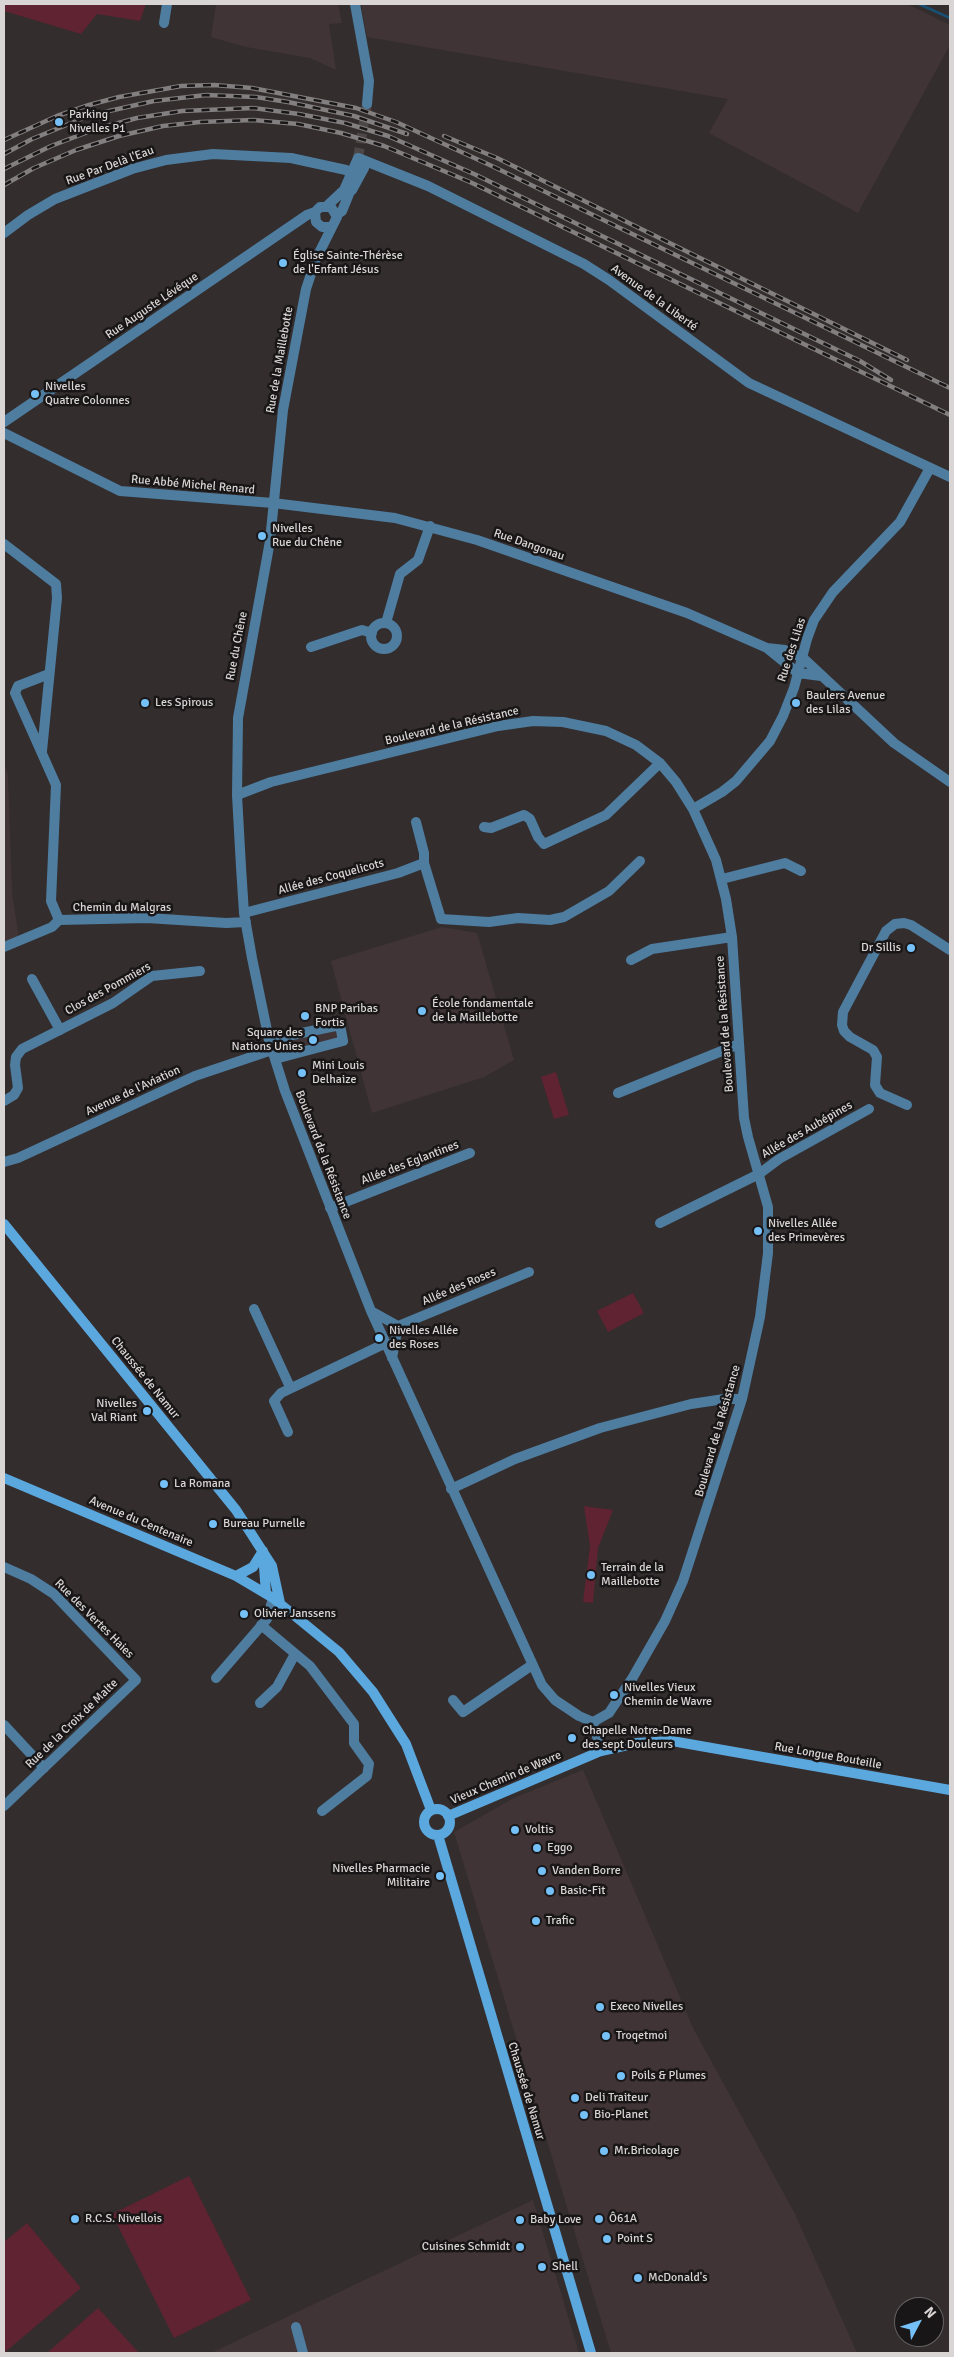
<!DOCTYPE html>
<html>
<head>
<meta charset="utf-8">
<style>
  body { margin:0 }
  #map { position:relative; width:954px; height:2357px; overflow:hidden; background:#332d2e; font-family:Signika,sans-serif }
  canvas { display:block }
  .frame { position:absolute; inset:0; border:5px solid #d9d5d5; pointer-events:none }
  .north { position:absolute; left:894px; top:2297px; width:50px; height:50px; box-sizing:border-box; background:#191617; border:1px solid #666263; border-radius:50%; rotate:50deg; font-size:14px; font-weight:700; line-height:20px; text-align:center; color:#d9d5d5 }
  .north::after { content:''; display:block; margin:auto; width:18px; height:22px; background:#75c0f6; clip-path:polygon(50% 0,100% 100%,50% 72%,0 100%) }
</style>
</head>
<body>
<div id="map">
<canvas width="954" height="2357"></canvas>
<div class="frame"></div>
<div class="north">N</div>
</div>
<script>
const c = document.querySelector('canvas').getContext('2d');
c.lineJoin = 'round';
function paint(path, color) { c.fillStyle = color; c.fill(path, 'evenodd'); }
const toPath = rows => new Path2D(rows.map(r => 'M' + r).join(''));
function stroke(path, color, width, dash) { c.strokeStyle = color; c.lineWidth = width; c.lineCap = dash ? 'butt' : 'round'; c.setLineDash(dash || []); c.stroke(path); }
function drawText(font, color, halo, rows, align = 'center') {
  c.font = font + ' Signika,sans-serif'; c.lineWidth = 5; c.setLineDash([]); c.textBaseline = 'middle'; c.strokeStyle = halo; c.fillStyle = color; for (const [text, x, y, turn = 0] of rows) {
    c.save(); c.translate(x, y); c.rotate((+turn || 0) * Math.PI / 180); c.textAlign = isNaN(turn) ? turn : align; if (halo) c.strokeText(text, 0, 0); c.fillText(text, 0, 0); c.restore();
  }
}
const built = toPath([
  [216,4,338,4,342,23,329,24,336,70,310,58,246,47,211,37],
  [361,4,907,4,950,25,950,45,858,213,709,133,728,99,367,37],
  [4,764,8,775,12,893,19,938,4,943],
  [442,927,477,933,514,1060,484,1077,372,1113,331,961],
  [336,1030,338,1038,289,1050,287,1042],
  [583,1770,693,2028,794,2212,857,2353,611,2353,454,1832,514,1798],
  [533,2200,579,2353,211,2353]
]);
const green = toPath([
  [4,4,146,4,140,21,97,14,81,34,4,11],
  [556,1072,569,1115,554,1119,541,1077],
  [633,1293,644,1313,608,1332,597,1311],
  [584,1506,613,1510,598,1548,593,1603,583,1602,590,1546],
  [189,2176,251,2300,174,2338,112,2214],
  [27,2223,81,2288,4,2353,4,2242],
  [98,2308,139,2353,47,2353]
]);
const stream = toPath([
  [919,4,950,18]
]);
const streetTunnel = toPath([
  [358,158,367,104]
]);
const street = toPath([
  [355,4,369,81,367,104],
  [164,23,167,4],
  [358,158,428,186,584,264,609,280,749,383,950,477],
  [352,190,364,168,358,158],
  [328,205,344,190,358,158],
  [336,215,342,211,353,184],
  [330,227,322,227,316,222,315,212,320,207,331,207,337,217,316,259,306,289,283,410,270,541,238,718,237,795,241,867,244,913,252,958,269,1040,285,1091,371,1311,542,1685,555,1700,579,1716,593,1722],
  [4,233,28,215,55,199,132,169,166,160,213,154,291,158,346,170,352,174],
  [4,422,307,215,315,212],
  [4,433,120,491,273,503,395,518,477,540,687,613,767,648,785,650,803,658,894,743,950,782],
  [4,544,56,584,57,598,42,751],
  [386,623,400,574,418,560,430,526],
  '371 636a13 13 0 1 1 26 0a13 13 0 1 1-26 0Z',
  [311,647,362,630,372,633],
  [767,648,798,673,821,676],
  [49,674,18,686,15,693,56,785,51,901,59,920],
  [237,795,271,782,498,726,533,721,563,722,606,731,636,745,660,763,676,782,693,809,716,860,726,899,732,937,744,1118,748,1137,768,1207,768,1253,760,1317,742,1399,683,1581,665,1621,633,1677,609,1713,593,1722],
  [693,809,722,792,736,781,770,741,783,716,794,688,807,639,814,620,833,592,900,522,930,468],
  [484,827,491,828,524,815,530,819,538,837,544,844,606,815,660,763],
  [424,863,441,919,489,922,518,918,550,920,564,917,609,891,640,861],
  [722,879,785,863,801,871],
  [244,913,398,873,424,863,424,853,416,822],
  [4,947,52,927,59,920,147,918,226,923,246,922],
  [631,960,652,949,732,937],
  [32,979,60,1030],
  [269,1040,340,1025,343,1041,275,1059],
  [618,1093,739,1044],
  [4,1101,14,1095,18,1088,15,1065,16,1057,22,1049,113,1003,152,976,200,971],
  [907,1105,880,1093,875,1085,877,1057,873,1050,850,1037,844,1031,842,1025,843,1012,886,931,895,924,904,923,911,925,950,950],
  [4,1162,18,1158,195,1076,272,1050],
  [330,1208,470,1153],
  [660,1223,759,1174,779,1159,869,1109],
  [254,1309,290,1387],
  [371,1311,398,1326,392,1358],
  [398,1326,529,1272],
  [288,1432,274,1401,281,1393,386,1343],
  [451,1489,515,1459,600,1428,691,1404,724,1399,742,1399],
  [4,1567,31,1579,54,1594,136,1680,4,1806],
  [261,1625,310,1666,354,1724,354,1743,369,1764,367,1776,322,1811],
  [216,1678,267,1619,273,1598],
  [453,1700,463,1712,532,1665],
  [260,1703,277,1687,295,1654],
  [593,1722,601,1751],
  [4,1725,44,1768],
  [296,2327,303,2353]
]);
const secondary = toPath([
  [4,1224,236,1510,272,1566,280,1603],
  [4,1478,236,1576,273,1598,339,1652,373,1692,406,1744,431,1810],
  [263,1554,266,1593],
  [236,1576,253,1567,263,1551],
  '424 1822a13 13 0 1 1 26 0a13 13 0 1 1-26 0Z',
  [448,1816,601,1751,637,1743,672,1741,950,1790],
  [438,1835,591,2353]
]);
const rail = toPath([
  [444,136,497,158,907,360],
  [4,140,57,116,89,105,119,97,181,86,214,85,252,88,356,108,396,122,494,167,950,388],
  [4,154,32,139,91,115,154,101,206,95,256,97,288,102,354,116,407,134],
  [4,169,51,146,96,129,137,118,182,111,253,108,299,114,345,123,388,136,474,174,860,361,891,380],
  [4,185,34,168,76,150,119,136,163,126,200,122,253,120,298,124,341,133,384,146,470,182,950,415]
]);
const markers = [
  [59,122,5,"#75c0f6"],
  [283,263,5,"#75c0f6"],
  [35,394,5,"#75c0f6"],
  [262,536,5,"#75c0f6"],
  [145,703,5,"#75c0f6"],
  [796,703,5,"#75c0f6"],
  [911,948,5,"#75c0f6"],
  [422,1011,5,"#75c0f6"],
  [305,1016,5,"#75c0f6"],
  [313,1040,5,"#75c0f6"],
  [302,1073,5,"#75c0f6"],
  [758,1231,5,"#75c0f6"],
  [379,1338,5,"#75c0f6"],
  [147,1411,5,"#75c0f6"],
  [164,1484,5,"#75c0f6"],
  [213,1524,5,"#75c0f6"],
  [591,1575,5,"#75c0f6"],
  [244,1614,5,"#75c0f6"],
  [614,1695,5,"#75c0f6"],
  [572,1738,5,"#75c0f6"],
  [515,1830,5,"#75c0f6"],
  [537,1848,5,"#75c0f6"],
  [542,1871,5,"#75c0f6"],
  [440,1876,5,"#75c0f6"],
  [550,1891,5,"#75c0f6"],
  [536,1921,5,"#75c0f6"],
  [600,2007,5,"#75c0f6"],
  [606,2036,5,"#75c0f6"],
  [621,2076,5,"#75c0f6"],
  [575,2098,5,"#75c0f6"],
  [584,2115,5,"#75c0f6"],
  [604,2151,5,"#75c0f6"],
  [75,2219,5,"#75c0f6"],
  [599,2219,5,"#75c0f6"],
  [520,2220,5,"#75c0f6"],
  [607,2239,5,"#75c0f6"],
  [520,2247,5,"#75c0f6"],
  [542,2267,5,"#75c0f6"],
  [638,2278,5,"#75c0f6"]
];
const poiNames = [
  ["Parking",69,115],
  ["Nivelles P1",69,129],
  ["Église Sainte-Thérèse",293,256],
  ["de l'Enfant Jésus",293,270],
  ["Nivelles",45,387],
  ["Quatre Colonnes",45,401],
  ["Nivelles",272,529],
  ["Rue du Chêne",272,543],
  ["Baulers Avenue",806,696],
  ["des Lilas",806,710],
  ["Les Spirous",155,703],
  ["Dr Sillis",901,948,"right"],
  ["École fondamentale",432,1004],
  ["de la Maillebotte",432,1018],
  ["BNP Paribas",315,1009],
  ["Fortis",315,1023],
  ["Square des",303,1033,"right"],
  ["Nations Unies",303,1047,"right"],
  ["Mini Louis",312,1066],
  ["Delhaize",312,1080],
  ["Nivelles Allée",768,1224],
  ["des Primevères",768,1238],
  ["Nivelles Allée",389,1331],
  ["des Roses",389,1345],
  ["Nivelles",137,1404,"right"],
  ["Val Riant",137,1418,"right"],
  ["La Romana",174,1484],
  ["Bureau Purnelle",223,1524],
  ["Terrain de la",601,1568],
  ["Maillebotte",601,1582],
  ["Olivier Janssens",254,1614],
  ["Nivelles Vieux",624,1688],
  ["Chemin de Wavre",624,1702],
  ["Chapelle Notre-Dame",582,1731],
  ["des sept Douleurs",582,1745],
  ["Voltis",525,1830],
  ["Eggo",547,1848],
  ["Nivelles Pharmacie",430,1869,"right"],
  ["Militaire",430,1883,"right"],
  ["Vanden Borre",552,1871],
  ["Basic-Fit",560,1891],
  ["Trafic",546,1921],
  ["Execo Nivelles",610,2007],
  ["Troqetmoi",616,2036],
  ["Poils & Plumes",631,2076],
  ["Deli Traiteur",585,2098],
  ["Bio-Planet",594,2115],
  ["Mr.Bricolage",614,2151],
  ["R.C.S. Nivellois",85,2219],
  ["Ô61A",609,2219],
  ["Baby Love",530,2220],
  ["Point S",617,2239],
  ["Cuisines Schmidt",510,2247,"right"],
  ["Shell",552,2267],
  ["McDonald's",648,2278]
];
const streetNames = [
  ["Rue Par Delà l'Eau",110,166,-20],
  ["Avenue de la Liberté",654,298,36],
  ["Rue Auguste Lévéque",152,306,-34],
  ["Rue de la Maillebotte",280,360,-80],
  ["Rue Abbé Michel Renard",193,485,5],
  ["Rue Dangonau",529,545,19],
  ["Rue du Chêne",237,646,-79],
  ["Rue des Lilas",792,650,-72],
  ["Boulevard de la Résistance",452,726,-13],
  ["Allée des Coquelicots",331,877,-15],
  ["Chemin du Malgras",122,908],
  ["Clos des Pommiers",108,989,-29],
  ["Boulevard de la Résistance",725,1024,-94],
  ["Avenue de l'Aviation",133,1091,-25],
  ["Allée des Aubépines",807,1130,-30],
  ["Boulevard de la Résistance",323,1155,69],
  ["Allée des Eglantines",410,1163,-21],
  ["Allée des Roses",459,1287,-23],
  ["Chaussée de Namur",145,1378,51],
  ["Boulevard de la Résistance",718,1431,-74],
  ["Avenue du Centenaire",141,1522,23],
  ["Rue des Vertes Haies",94,1619,45],
  ["Rue de la Croix de Malte",72,1724,-44],
  ["Rue Longue Bouteille",828,1756,10],
  ["Vieux Chemin de Wavre",506,1778,-23],
  ["Chaussée de Namur",526,2091,73]
];
paint(built, '#413436');
paint(green, '#5f2331');
stroke(stream, '#184f73', 2.5);
stroke(streetTunnel, '#4c4647', 10, [10, 5]);
stroke(street, '#4e7d9f', 10);
stroke(secondary, '#5ba8df', 10);
stroke(rail, '#837e7f', 4.5);
stroke(rail, '#191617', 2.5, [8]);
for (const [x, y, r, color] of markers) { const dot = new Path2D(); dot.arc(x, y, r, 0, 2 * Math.PI); c.fillStyle = color; c.fill(dot); stroke(dot, '#191617', 2); }
drawText('12px', '#d9d5d5', '#191617', poiNames, 'left');
drawText('12px', '#d9d5d5', '#191617', streetNames);
</script>
</body>
</html>
